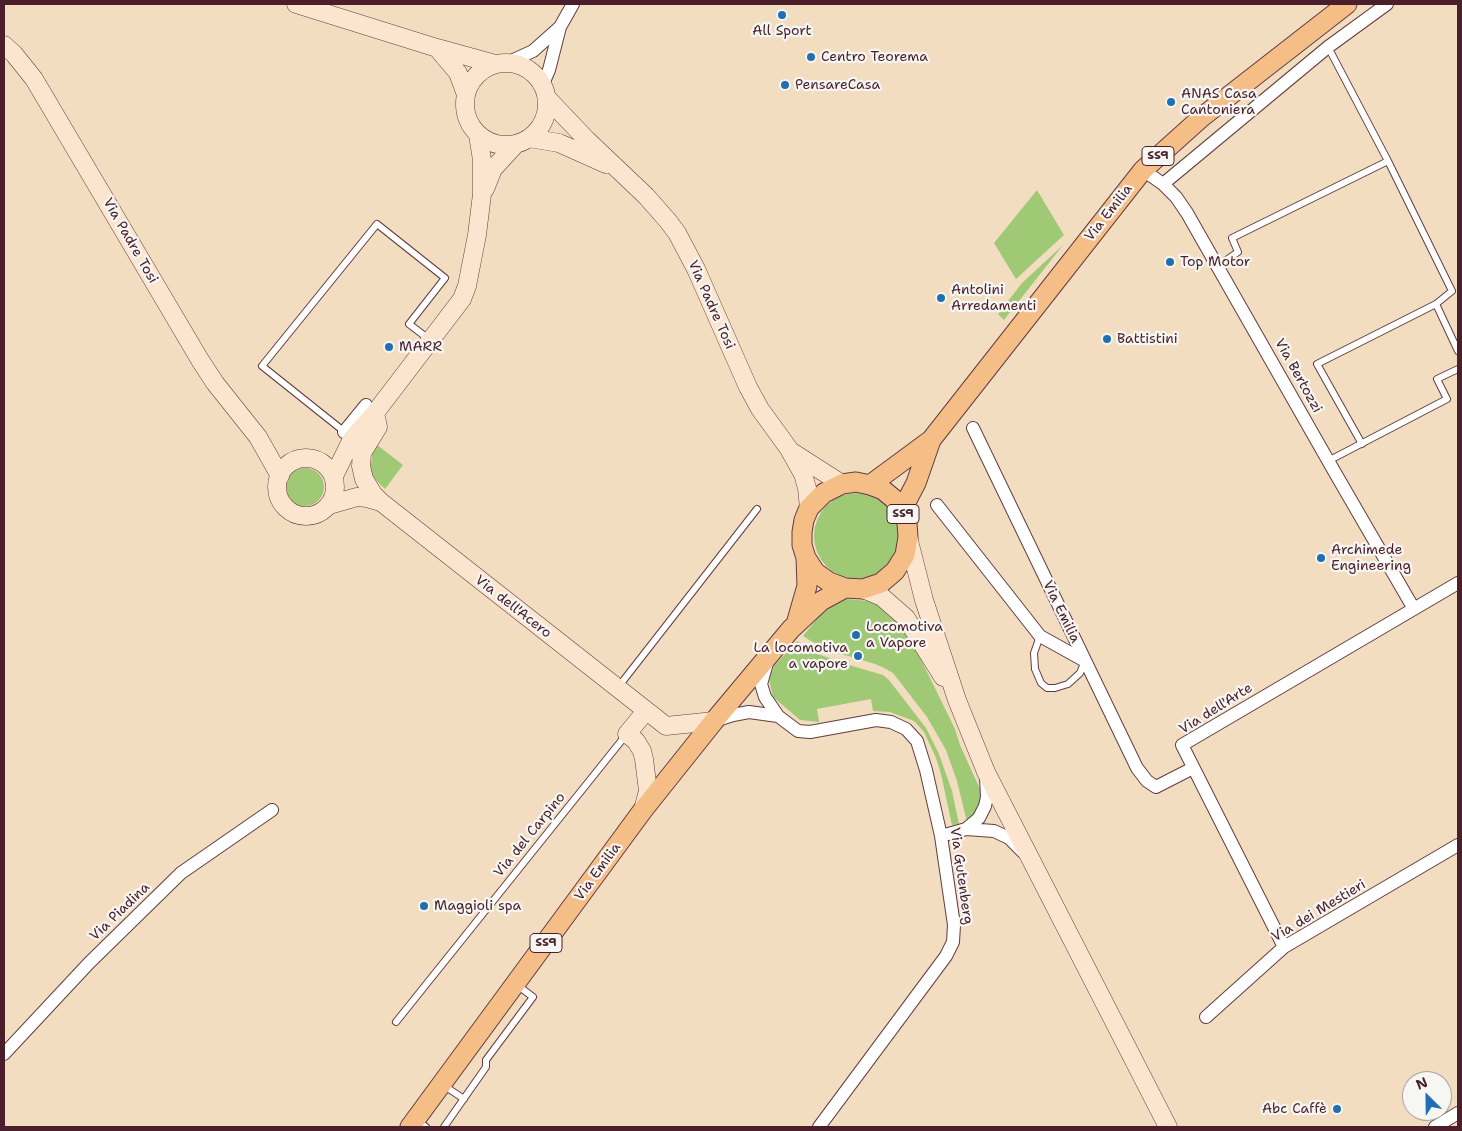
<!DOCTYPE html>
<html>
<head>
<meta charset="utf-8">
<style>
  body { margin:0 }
  #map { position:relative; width:1462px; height:1131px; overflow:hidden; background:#f2ddc0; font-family:"Shantell Sans",sans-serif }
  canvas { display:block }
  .frame { position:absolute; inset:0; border:5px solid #4a1f2b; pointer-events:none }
  .north { position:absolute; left:1402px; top:1071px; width:50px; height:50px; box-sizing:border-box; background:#f6f6f2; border:1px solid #b1a0a2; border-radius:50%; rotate:337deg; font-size:14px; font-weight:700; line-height:20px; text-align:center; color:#4a1f2b }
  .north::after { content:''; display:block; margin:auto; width:18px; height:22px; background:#1f6fb2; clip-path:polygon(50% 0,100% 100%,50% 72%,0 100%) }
</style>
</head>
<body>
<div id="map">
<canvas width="1462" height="1131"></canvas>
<div class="frame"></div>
<div class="north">N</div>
</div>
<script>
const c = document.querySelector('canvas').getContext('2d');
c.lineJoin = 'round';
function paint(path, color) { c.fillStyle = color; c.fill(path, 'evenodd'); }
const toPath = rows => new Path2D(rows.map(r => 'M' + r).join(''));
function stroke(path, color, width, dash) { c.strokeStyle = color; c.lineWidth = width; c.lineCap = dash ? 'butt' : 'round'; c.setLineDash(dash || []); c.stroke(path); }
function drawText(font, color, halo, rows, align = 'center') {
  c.font = font + ' "Shantell Sans",sans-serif'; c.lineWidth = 4.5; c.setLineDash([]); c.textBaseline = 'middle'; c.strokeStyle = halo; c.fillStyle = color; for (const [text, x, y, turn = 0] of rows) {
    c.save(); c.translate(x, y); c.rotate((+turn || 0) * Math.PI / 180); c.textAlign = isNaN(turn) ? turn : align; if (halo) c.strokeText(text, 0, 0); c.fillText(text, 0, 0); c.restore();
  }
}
const green = toPath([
  [1037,190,1064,235,1016,279,994,243],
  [1063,245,1004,320,998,314,1022,283],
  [376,444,403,465,385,489,374,478,370,470,373,451],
  '286 487a19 19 0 1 1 38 0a19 19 0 1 1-38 0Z',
  '814 536a43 43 0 1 1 86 0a43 43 0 1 1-86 0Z',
  [847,599,869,601,883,605,905,627,955,729,960,745,984,798,983,806,967,822,957,781,946,750,927,717,893,673,884,668,875,664,835,652,811,641,803,636,828,605,840,600],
  [797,641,818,654,849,665,883,675,889,680,926,728,939,754,952,791,959,824,952,825,941,774,936,758,924,732,914,721,890,712,873,711,871,699,817,709,819,722,800,720,773,697,769,679,774,666]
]);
const lane = toPath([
  [1328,47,1388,161,1452,291,1436,304,1458,351],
  [1218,266,1238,252,1232,238,1388,161],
  [346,433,262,366,377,224,445,278,409,324,430,340],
  [1362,444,1317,364,1436,304],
  [1328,461,1447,399,1437,379,1458,369],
  [1040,636,1034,653,1035,669,1041,683,1047,688,1055,688,1068,684,1080,673,1085,661],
  [619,686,757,509],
  [396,1022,626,735],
  [443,1085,464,1099],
  [417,1120,426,1127],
  [444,1127,486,1067,486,1060,533,997,517,985]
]);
const street = toPath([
  [509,62,533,51,560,27],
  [543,84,549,70,560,27,573,4],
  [1143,170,1163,184,1176,197,1187,213,1334,471,1414,609],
  [1163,184,1328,47,1387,4],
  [973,428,1137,768,1147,781,1156,787,1193,768],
  [344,432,366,405],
  [937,505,1040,636,1085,661],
  [767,663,761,684,765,697,778,716,798,731,810,732,876,720,891,722,906,729,917,741,926,770,941,836,954,925,953,942,946,956,819,1127],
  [714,721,733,715,749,712,778,716],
  [966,829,979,818,985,806,987,797,986,777],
  [941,836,966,829,994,831,1009,838,1023,852],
  [1284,947,1182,745,1458,583],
  [1206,1017,1284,947,1458,845],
  [4,1054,89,963,181,873,272,810],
  [1435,1127,1458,1113]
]);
const secondary = toPath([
  [296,4,437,48,495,64],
  [4,45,14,54,34,79,200,360,215,383,258,437,280,476],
  [437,48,458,73,465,92],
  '465 104a41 41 0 1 1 82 0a41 41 0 1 1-82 0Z',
  [547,98,587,140,646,196,668,221,677,233,696,269,748,387,760,409,789,449,803,474,807,488,809,508],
  [529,138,559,143,606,164],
  [485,189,493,169,515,145],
  [375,413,378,427,362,453,361,466,364,479,373,494,381,502,666,726,714,721],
  [792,452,842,484],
  '277 487a29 29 0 1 1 58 0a29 29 0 1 1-58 0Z',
  [334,476,352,439,375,413,462,299,467,286,477,235,482,194,482,160,478,135],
  [329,505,357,497,367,498,381,502],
  [908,537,924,600,957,700,986,772,1168,1127],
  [863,589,882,597,906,618,943,677],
  [643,810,648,791,644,759,642,751,636,741,627,734,646,711]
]);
const primary = toPath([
  [870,485,931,440,1143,170,1202,117,1347,4],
  [902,510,916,483,931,440],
  [796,624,807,586,806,558,802,545,802,532,804,520,809,508,824,493,842,484,856,482,870,485,883,490,894,499,902,510,907,523,908,537,905,555,895,571,881,583,863,589,845,588,829,582,815,572,806,558],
  [410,1127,643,810,714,721,791,629,821,601,845,588]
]);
const markers = [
  [782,15,5,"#1f6fb2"],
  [811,57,5,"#1f6fb2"],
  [785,85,5,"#1f6fb2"],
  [1171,102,5,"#1f6fb2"],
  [1170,262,5,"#1f6fb2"],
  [941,298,5,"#1f6fb2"],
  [1107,339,5,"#1f6fb2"],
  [389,347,5,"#1f6fb2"],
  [1321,558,5,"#1f6fb2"],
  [856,635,5,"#1f6fb2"],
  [858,656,5,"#1f6fb2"],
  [424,906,5,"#1f6fb2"],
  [1337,1109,5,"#1f6fb2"]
];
const shields = [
  [1158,156,32],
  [903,514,32],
  [546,943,32]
];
const shieldNames = [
  ["SS9",1158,156],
  ["SS9",903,514],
  ["SS9",546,943]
];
const poiNames = [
  ["All Sport",782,31,"center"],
  ["Centro Teorema",821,57],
  ["PensareCasa",795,85],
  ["ANAS Casa",1181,94],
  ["Cantoniera",1181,110],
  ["Top Motor",1180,262],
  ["Antolini",951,290],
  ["Arredamenti",951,306],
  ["Battistini",1117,339],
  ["MARR",399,347],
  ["Archimede",1331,550],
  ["Engineering",1331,566],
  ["Locomotiva",866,627],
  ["a Vapore",866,643],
  ["La locomotiva",848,648,"right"],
  ["a vapore",848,664,"right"],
  ["Maggioli spa",434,906],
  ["Abc Caffè",1327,1109,"right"]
];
const streetNames = [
  ["Via Emilia",1109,213,-52],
  ["Via Padre Tosi",130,241,60],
  ["Via Padre Tosi",711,305,66],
  ["Via Bertozzi",1298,376,61],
  ["Via dell'Acero",513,607,38],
  ["Via Emilia",1061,612,64],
  ["Via dell'Arte",1216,709,-32],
  ["Via del Carpino",530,835,-51],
  ["Via Emilia",598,872,-54],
  ["Via Gutenberg",961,876,82],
  ["Via dei Mestieri",1319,911,-31],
  ["Via Piadina",120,912,-44]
];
paint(green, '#a0c975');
stroke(lane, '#633c41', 8);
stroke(street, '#633c41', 14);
stroke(secondary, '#633c41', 19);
stroke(primary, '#633c41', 21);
stroke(lane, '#fff', 6);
stroke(street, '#fff', 12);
stroke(secondary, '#fbe5cf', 18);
stroke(primary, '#f6be87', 19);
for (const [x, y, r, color] of markers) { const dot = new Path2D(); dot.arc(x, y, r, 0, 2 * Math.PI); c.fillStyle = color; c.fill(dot); stroke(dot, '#f6f6f2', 2); }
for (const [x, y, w] of shields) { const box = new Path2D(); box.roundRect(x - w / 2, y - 9.5, w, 19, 4); c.fillStyle = '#f6f6f2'; c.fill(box); stroke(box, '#4a1f2b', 1); }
drawText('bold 12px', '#4a1f2b', null, shieldNames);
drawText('14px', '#4a1f2b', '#f6f6f2', poiNames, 'left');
drawText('14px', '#4a1f2b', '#f6f6f2', streetNames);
</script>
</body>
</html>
